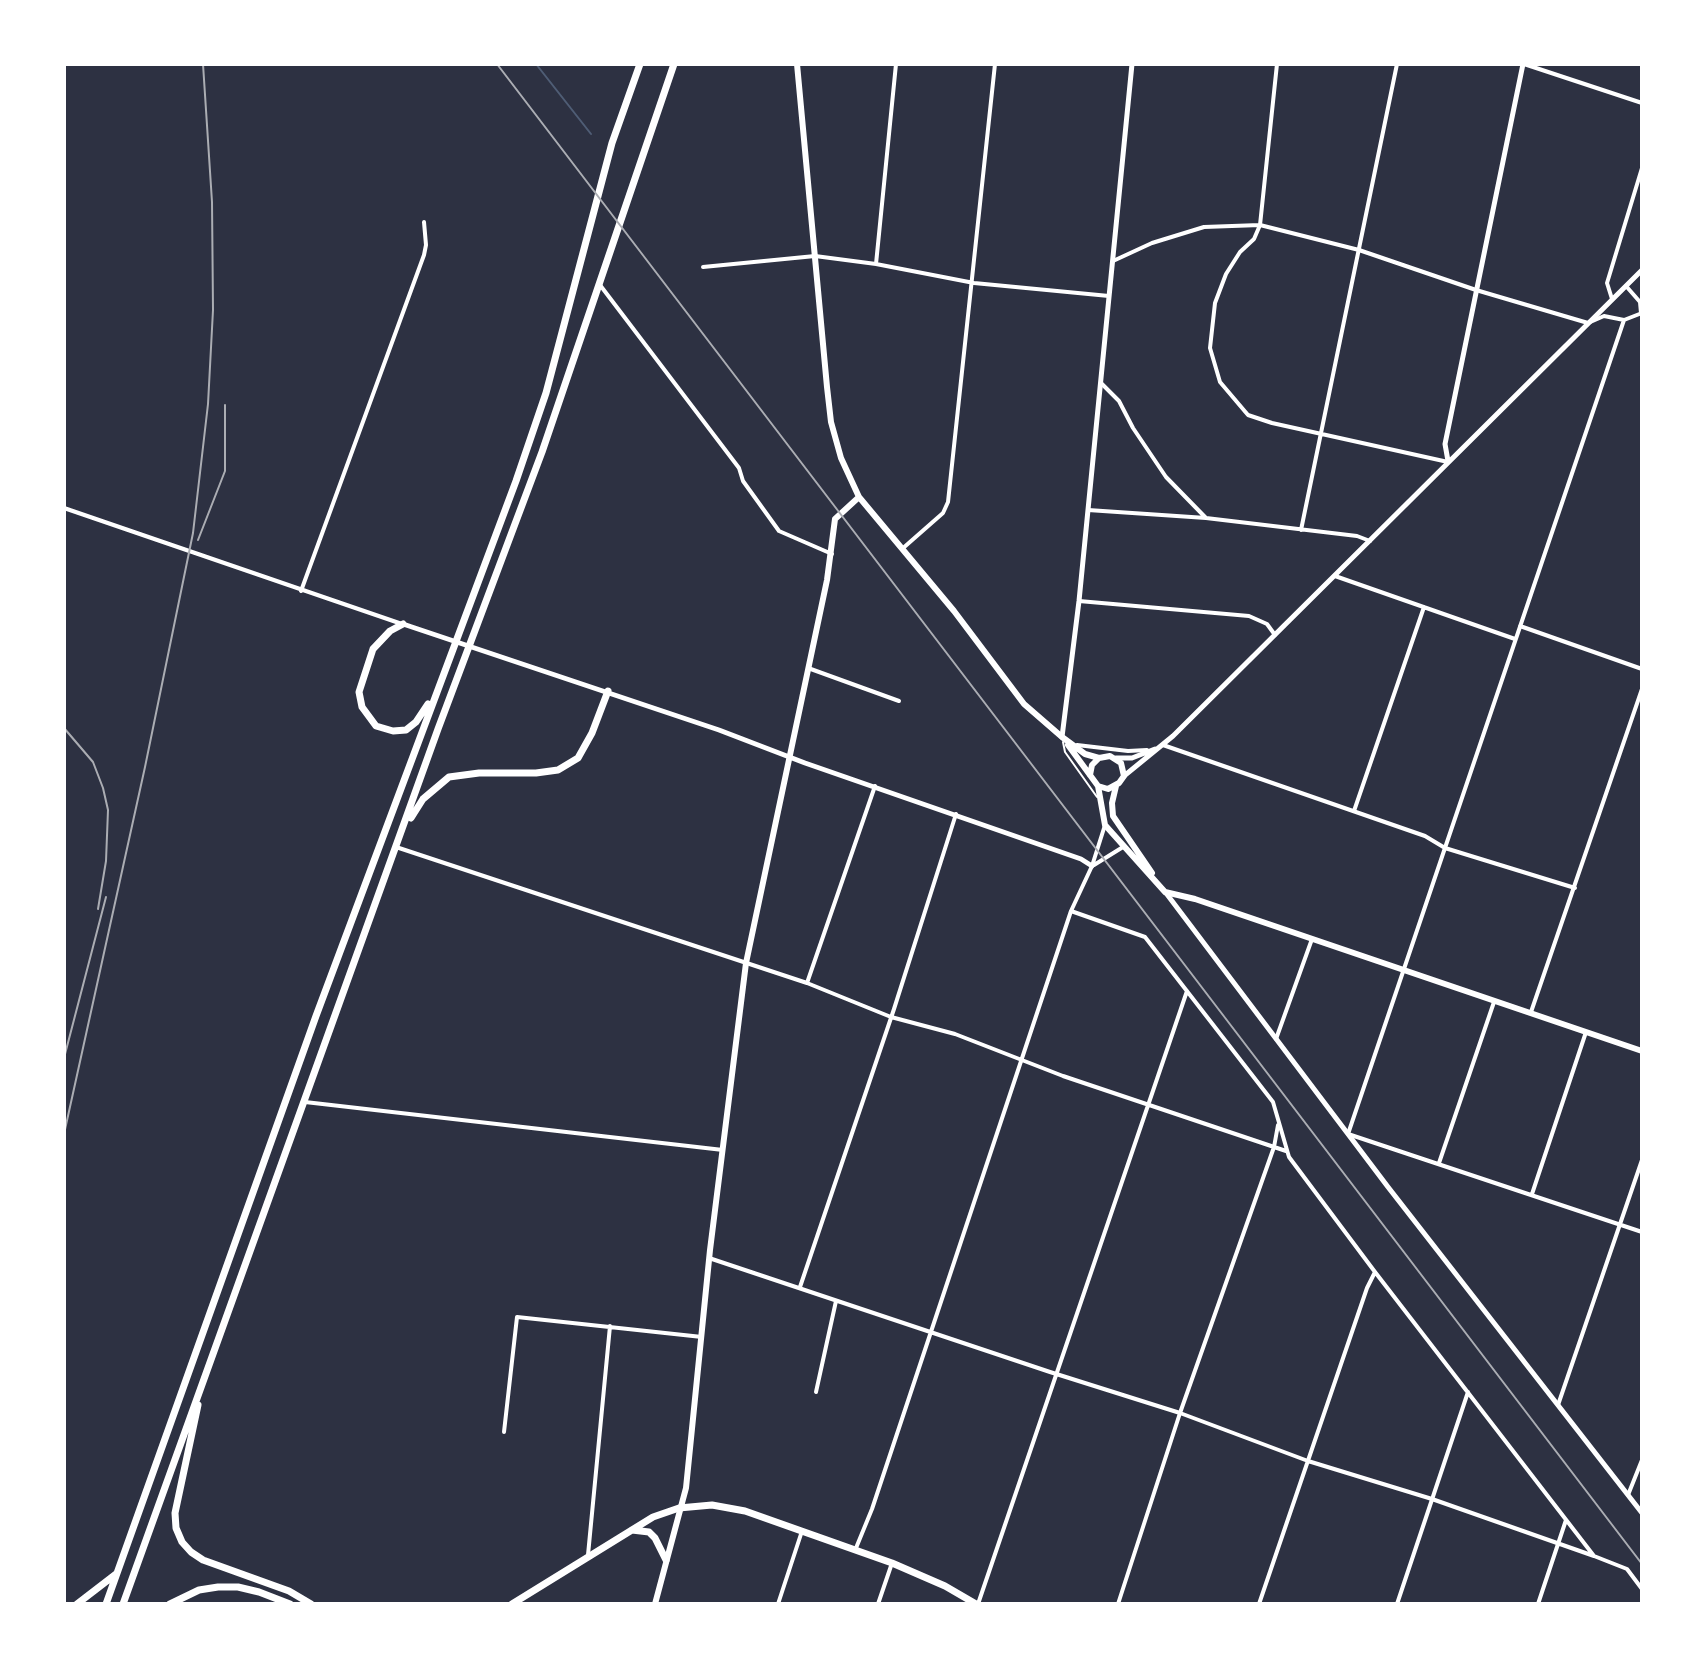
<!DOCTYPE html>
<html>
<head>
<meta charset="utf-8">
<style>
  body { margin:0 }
  #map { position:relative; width:1706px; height:1668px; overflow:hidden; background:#2d3142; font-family:Helvetica,sans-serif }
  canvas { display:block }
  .frame { position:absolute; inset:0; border:66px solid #fff; pointer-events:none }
</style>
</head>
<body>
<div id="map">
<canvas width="1706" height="1668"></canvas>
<div class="frame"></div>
</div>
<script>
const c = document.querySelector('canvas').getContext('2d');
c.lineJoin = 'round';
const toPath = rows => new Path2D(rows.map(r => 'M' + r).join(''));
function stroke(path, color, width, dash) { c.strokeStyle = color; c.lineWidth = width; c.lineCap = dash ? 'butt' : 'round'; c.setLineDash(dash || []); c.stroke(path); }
const stream = toPath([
  [536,64,591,134]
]);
const service = toPath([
  [1063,742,1065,752,1097,797]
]);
const minor = toPath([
  [1277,64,1260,225,1254,239,1240,252,1226,274,1215,303,1210,348,1220,382,1248,415,1272,423,1448,462],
  [1524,64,1642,103],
  [1113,261,1152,243,1204,227,1260,225,1359,250,1476,290,1588,323,1604,316,1624,320,1642,313],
  [876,264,896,64],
  [703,267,815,256,876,264,974,283,1109,296],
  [600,285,739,468,743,481,779,531,832,554],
  [1626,286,1640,302,1641,313],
  [1612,299,1607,283,1642,168],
  [1624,320,1348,1134,1642,1232],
  [1101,383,1119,401,1133,428,1166,477,1206,518],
  [64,508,402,624],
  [1088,510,1206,518,1357,536,1370,541],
  [1301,530,1397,64],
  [902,549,943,513,948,502,995,64],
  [1335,576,1515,639],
  [301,591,424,255,426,245,424,222],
  [1079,601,1249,616,1267,624,1275,635],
  [1520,626,1642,669],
  [808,668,899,701],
  [1077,745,1128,751,1147,750],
  [1163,745,1425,836,1445,848,1575,888],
  [1354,811,1424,607],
  [396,847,807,983,891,1017,955,1034,1063,1076,1286,1151],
  [1094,865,1123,847],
  [1071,911,1145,937,1273,1102,1289,1157,1375,1272,1594,1556,1627,1569,1642,1589],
  [807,983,875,786],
  [1531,1012,1642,689],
  [1276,1039,1312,939],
  [305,1102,723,1150],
  [1439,1163,1494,1002],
  [1532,1194,1586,1032],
  [709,1258,1050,1372,1180,1413,1308,1461,1432,1499,1594,1556],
  [800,1287,894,1009,956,814],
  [816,1392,836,1301],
  [1558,1405,1642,1160],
  [504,1432,517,1317,702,1337],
  [1628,1495,1642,1460],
  [856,1548,872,1509,1071,911,1092,866,1105,825],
  [588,1555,610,1326],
  [778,1604,802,1531],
  [878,1604,892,1563],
  [978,1604,1187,991],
  [1118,1604,1180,1413,1274,1147,1278,1125],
  [1259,1604,1367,1288,1375,1272],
  [1397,1604,1468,1392],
  [1538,1604,1566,1520]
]);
const tertiary = toPath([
  [1448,461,1445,444,1523,64],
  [403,624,719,730,805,763,1081,859,1092,866],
  [1062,737,1079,601,1132,64],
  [1116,758,1132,758,1155,749],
  [1124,776,1173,736,1642,270],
  [1166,893,1388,1187,1642,1513]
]);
const secondary = toPath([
  [797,64,827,387,831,422,841,458,859,497,954,611,1024,704,1062,737,1085,754,1099,758],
  [1068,745,1098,786,1105,825,1165,892],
  [1090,775,1092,765,1099,758,1110,756,1121,763,1124,776,1119,783,1108,789,1098,786],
  [1116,786,1112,803,1113,816,1152,873],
  [1165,892,1195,899,1642,1051],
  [655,1604,686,1488,710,1250,746,963,827,580,835,519,859,497]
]);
const primary = toPath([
  [632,1530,649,1532,655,1538,666,1560],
  [512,1604,653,1517,679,1508,712,1505,745,1511,892,1563,945,1586,976,1604]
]);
const trunk = toPath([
  [403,624,390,631,373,649,359,692,362,707,376,726,393,731,406,730,416,722,428,704],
  [411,818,423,799,449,777,479,773,536,773,558,770,578,758,592,733,608,691],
  [198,1405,175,1513,176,1528,182,1542,191,1552,203,1560,289,1591,311,1604],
  [77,1604,116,1574],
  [106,1604,316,1016,516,481,546,393,612,143,640,64],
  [123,1604,438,729,542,452,674,64],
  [170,1604,199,1590,218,1587,238,1587,259,1592,290,1604]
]);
const rail = toPath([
  [497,64,1642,1564],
  [198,540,225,471,225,405],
  [64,728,93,762,103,788,108,810,106,861,98,909],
  [64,1058,106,897],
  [64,1134,145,767,193,533,208,404,213,310,212,202,203,64]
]);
stroke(stream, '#4f5d75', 2);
stroke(service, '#fff', 2);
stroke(minor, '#fff', 4);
stroke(tertiary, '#fff', 5);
stroke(secondary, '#fff', 6);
stroke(primary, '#fff', 7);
stroke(trunk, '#fff', 7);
stroke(rail, '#abadb3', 2);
</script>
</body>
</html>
